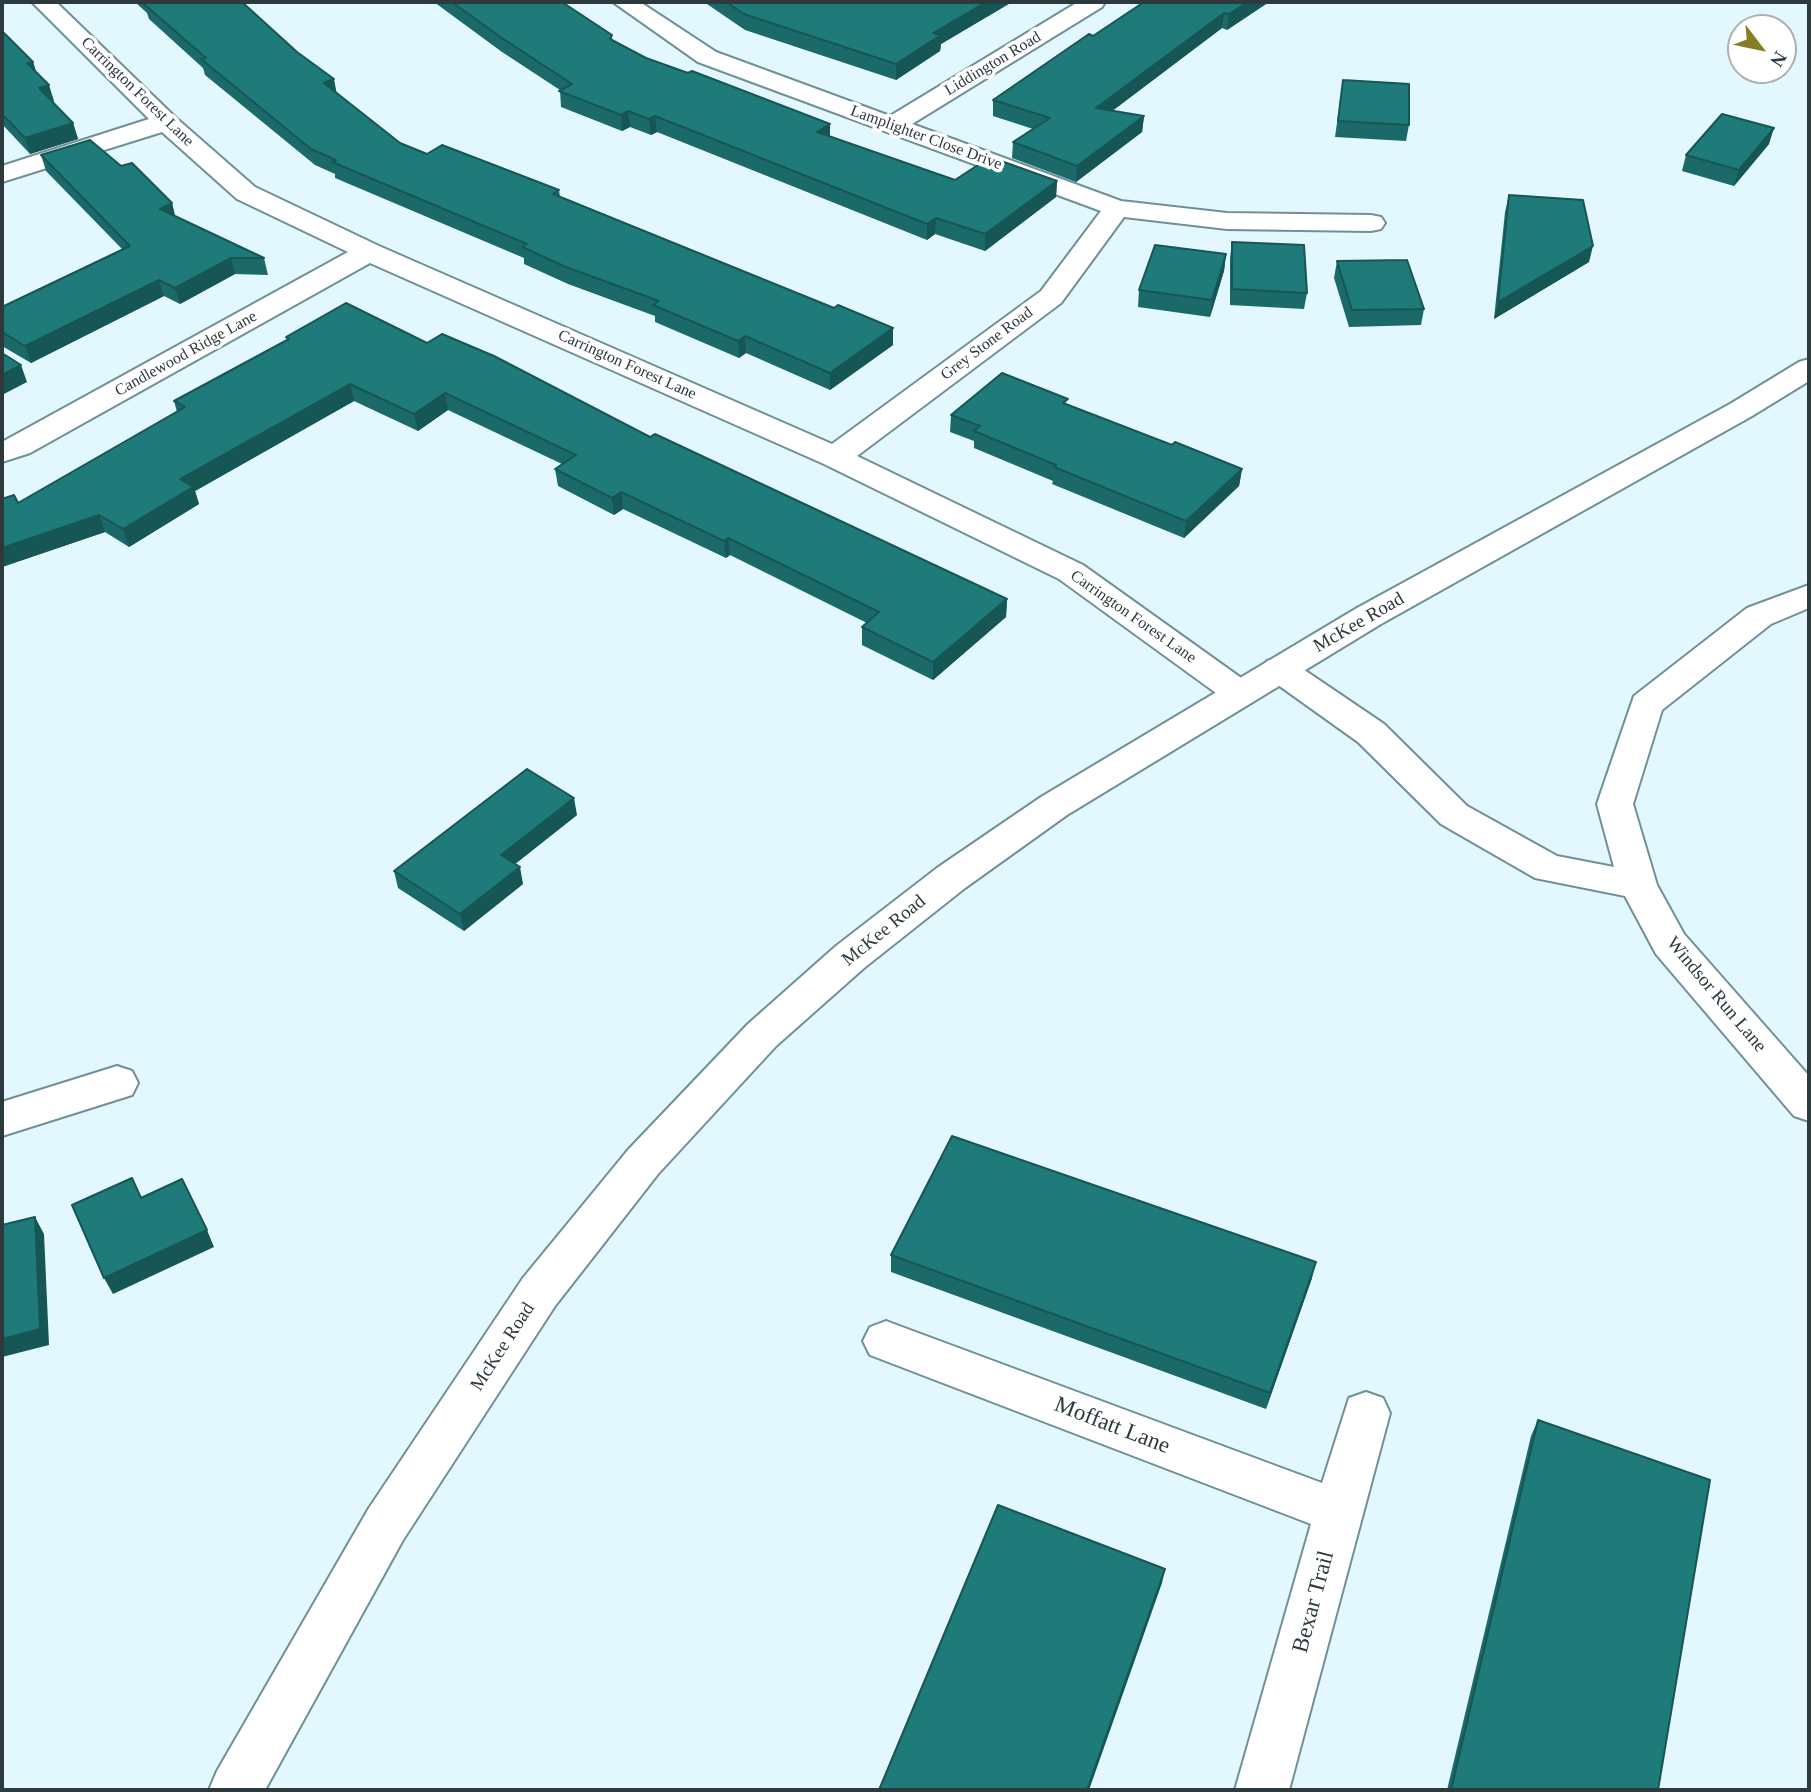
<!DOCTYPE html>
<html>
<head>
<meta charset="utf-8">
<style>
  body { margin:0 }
  #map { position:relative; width:1811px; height:1792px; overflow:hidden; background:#e3f8fe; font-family:"Times New Roman",serif }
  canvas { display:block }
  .frame { position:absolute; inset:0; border:4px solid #2c393d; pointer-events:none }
  .north { position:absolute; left:1727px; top:14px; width:70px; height:70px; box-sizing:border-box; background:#fff; border:2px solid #abb0b1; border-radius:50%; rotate:122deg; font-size:19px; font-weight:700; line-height:28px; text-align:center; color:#2c393d }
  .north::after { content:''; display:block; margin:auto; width:24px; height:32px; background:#877e24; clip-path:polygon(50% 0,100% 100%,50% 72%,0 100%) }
</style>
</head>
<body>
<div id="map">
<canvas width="1811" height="1792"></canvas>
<div class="frame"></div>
<div class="north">N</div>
</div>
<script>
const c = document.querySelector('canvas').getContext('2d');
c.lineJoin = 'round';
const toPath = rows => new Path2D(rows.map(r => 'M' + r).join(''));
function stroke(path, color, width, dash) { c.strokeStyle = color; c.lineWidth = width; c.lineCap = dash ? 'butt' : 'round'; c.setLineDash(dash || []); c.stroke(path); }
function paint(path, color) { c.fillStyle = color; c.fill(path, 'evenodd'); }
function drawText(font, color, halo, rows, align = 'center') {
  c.font = font + ' "Times New Roman",serif'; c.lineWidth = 7; c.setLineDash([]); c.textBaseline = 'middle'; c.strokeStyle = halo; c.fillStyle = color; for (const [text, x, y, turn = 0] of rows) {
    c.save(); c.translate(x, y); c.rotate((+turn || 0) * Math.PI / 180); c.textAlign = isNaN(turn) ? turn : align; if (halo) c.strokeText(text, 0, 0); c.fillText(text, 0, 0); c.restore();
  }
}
const minor = toPath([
  [32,2,56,2,175,117,255,187,379,246,832,444,1041,291,1101,211,698,62,613,2,640,2,716,52,890,116,1078,2,1105,2,1102,7,912,124,1121,201,1227,213,1371,215,1381,217,1385,223,1381,229,1371,231,1227,229,1124,217,1061,303,857,456,1083,565,1251,685,1257,693,1251,701,1239,705,1227,701,1059,579,824,464,370,263,30,453,2,462,2,442,348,252,237,199,162,132,2,182,2,166,149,119,32,2],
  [1809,585,1809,608,1771,624,1662,710,1633,804,1657,885,1684,934,1809,1076,1809,1121,1794,1116,1656,954,1625,896,1535,878,1441,824,1358,742,1267,677,1262,669,1267,661,1279,658,1291,661,1384,724,1467,806,1557,856,1614,867,1597,804,1634,696,1747,608,1809,585],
  [117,1066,132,1071,138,1083,132,1095,2,1136,2,1102,117,1066],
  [886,1321,1322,1483,1349,1398,1366,1392,1383,1398,1390,1413,1289,1790,1235,1790,1311,1524,870,1355,863,1341,870,1327,886,1321]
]);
const tertiary = toPath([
  [1809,359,1809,381,1752,416,1381,624,1067,815,965,888,864,968,776,1046,658,1174,555,1306,403,1540,265,1790,209,1790,217,1771,369,1508,523,1278,628,1150,748,1024,836,946,937,868,1041,797,1357,608,1730,404,1799,362,1809,359]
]);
const wall = toPath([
  [135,2,242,2,337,93,400,143,427,154,559,190,560,197,893,345,830,390,746,353,739,358,655,322,655,316,568,284,524,264,524,258,335,178,335,174,315,165,205,75,203,68,149,19,147,13],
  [434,2,562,2,612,35,612,40,646,58,830,136,955,180,1057,181,1056,197,985,251,935,234,927,240,657,132,651,135,630,127,622,131,561,107,560,90,502,52],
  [704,2,1012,2,941,44,940,51,896,80,745,30],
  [1269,2,1227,30,1222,28,1112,111,1144,116,1142,132,1076,182,1012,158,1013,142,1033,129,993,116,993,100,1093,36],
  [2,31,33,62,36,72,54,101,52,102,73,123,78,139,30,154,2,124],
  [1343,80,1409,125,1406,141,1335,137],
  [1769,144,1734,186,1682,171,1686,155],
  [41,155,121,166,172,203,175,216,264,258,268,275,235,274,180,304,164,296,31,363,2,346,2,307,122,249,46,171],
  [1509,195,1589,262,1494,319,1505,212],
  [1232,242,1307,293,1304,309,1230,305,1230,258],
  [1226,254,1224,271,1210,317,1138,307,1139,290],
  [1337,261,1424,309,1421,325,1349,327,1334,278],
  [286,337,427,343,650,437,1007,599,1006,617,933,680,862,645,862,627,867,623,730,555,726,558,623,509,614,515,558,486,555,469,562,464,448,410,418,431,354,401,195,491,199,504,129,547,105,532,2,567,2,499,18,503,177,412,174,401,287,340],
  [1067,404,1172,445,1242,469,1239,486,1184,538,1052,484,1053,481,974,448,974,441,950,432,951,415],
  [577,815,515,864,523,884,464,931,398,888,394,871],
  [891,1255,1312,1278,1266,1409,891,1272],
  [1538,1420,1658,1790,1447,1790,1531,1436]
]);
const shadedWall = toPath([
  [986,2,1012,2,941,44,940,51,896,80,896,64,933,33],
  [1248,2,1269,2,1227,30,1229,14],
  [1224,13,1222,28,1095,124,1096,108],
  [33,62,38,77,27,63],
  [334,79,337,95,324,83],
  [49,85,54,101,44,104,39,88],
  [628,111,630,127,622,131,621,115],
  [655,116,657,132,651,135,649,119],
  [1144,116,1142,132,1076,182,1077,166],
  [73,123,78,139,30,154,25,138],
  [830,124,830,140,817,132],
  [1774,128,1769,144,1734,186,1739,170],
  [1057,181,1056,197,985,251,985,234],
  [172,203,176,220,160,209],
  [936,218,935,234,927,240,927,224],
  [1593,246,1589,262,1494,319,1498,302],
  [1226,254,1224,271,1210,317,1212,300],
  [231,258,235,274,180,304,175,288],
  [159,280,164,296,31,363,25,346],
  [893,328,893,345,830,390,830,373],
  [745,336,746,353,739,358,738,341],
  [21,365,27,382,2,395,2,375],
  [350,384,354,401,195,491,199,504,129,547,123,529,180,479],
  [445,393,448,410,418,431,414,414],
  [1242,469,1239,486,1184,538,1186,521],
  [621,492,623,509,614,515,612,498],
  [99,515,105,532,2,567,2,548],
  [728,538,730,555,726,558,724,541],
  [1007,599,1006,617,933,680,933,662],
  [574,798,577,815,505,872,501,855],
  [520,867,523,884,464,931,460,914],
  [35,1217,44,1234,49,1345,2,1357,2,1339],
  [207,1230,214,1247,113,1294,104,1278],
  [1316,1262,1312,1278,1266,1409,1270,1393],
  [1165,1569,1162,1583,1089,1790,1087,1790]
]);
const building = toPath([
  [147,2,242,2,297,52,334,79,324,83,400,143,427,154,442,145,559,190,553,194,834,308,838,305,893,328,830,373,745,336,738,341,653,305,659,301,566,267,522,247,527,244,332,162,336,160,311,149,201,59,206,58,144,4,148,2,147,2],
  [452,2,562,2,612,35,610,39,646,58,688,73,692,71,830,124,817,132,955,180,990,157,1057,181,985,234,936,218,927,224,655,116,649,119,628,111,621,115,559,91,572,84,499,36,452,2],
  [726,2,986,2,933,33,941,35,896,64,744,14,726,2],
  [1144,2,1248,2,1229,14,1224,13,1096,108,1144,116,1077,166,1013,142,1050,118,993,100,1089,34,1093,36,1144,2],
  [2,31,33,62,27,63,49,85,39,88,73,123,25,138,2,114,2,31],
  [1343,80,1409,84,1409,125,1338,121,1343,80],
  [1722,114,1774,128,1739,170,1686,155,1722,114],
  [90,140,121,166,132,163,172,203,160,209,264,258,231,258,175,288,159,280,25,346,2,332,2,307,130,246,41,155,90,140],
  [1509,195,1583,200,1593,246,1498,302,1509,195],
  [1232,242,1304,245,1307,293,1232,289,1232,242],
  [1155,245,1226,254,1212,300,1139,290,1155,245],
  [1407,260,1424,309,1352,310,1337,261,1407,260],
  [346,303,427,343,442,334,494,356,650,437,655,434,1007,599,933,662,862,627,879,612,728,538,724,541,621,492,612,498,555,469,576,455,445,393,414,414,350,384,180,479,193,487,123,529,99,515,2,548,2,499,14,495,18,503,185,407,174,401,289,339,286,337,346,303],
  [2,353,21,365,2,375,2,353],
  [1002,373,1068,399,1063,403,1172,445,1175,442,1242,469,1186,521,1054,467,1056,465,974,431,980,426,951,415,1002,373],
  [527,769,574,798,501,855,520,867,460,914,394,871,527,769],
  [952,1136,1316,1262,1270,1393,891,1255,952,1136],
  [132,1178,141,1198,182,1179,207,1230,104,1278,72,1205,132,1178],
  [35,1217,40,1329,2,1339,2,1225,35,1217],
  [1538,1420,1710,1480,1658,1790,1451,1790,1538,1420],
  [998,1505,1165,1569,1087,1790,879,1790,998,1505]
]);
const farStreetnames = [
  ["Liddington Road",993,64,-31],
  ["Carrington Forest Lane",137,92,44],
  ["Lamplighter Close Drive",926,138,20],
  ["Grey Stone Road",987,344,-37],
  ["Candlewood Ridge Lane",186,354,-29],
  ["Carrington Forest Lane",627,365,24],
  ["Carrington Forest Lane",1133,617,35]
];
const streetNames = [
  ["McKee Road",1359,623,-30],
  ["McKee Road",884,931,-39],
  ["Windsor Run Lane",1716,995,50],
  ["McKee Road",503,1347,-57]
];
const nearStreetnames = [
  ["Moffatt Lane",1112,1426,21],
  ["Bexar Trail",1314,1602,-75]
];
stroke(minor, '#6f9099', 4);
stroke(tertiary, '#6f9099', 4);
paint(minor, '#fff');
paint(tertiary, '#fff');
paint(wall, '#1b6a69');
paint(shadedWall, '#165655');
paint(building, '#1f7b7a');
stroke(building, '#165655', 2);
drawText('16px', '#2c393d', '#fff', farStreetnames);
drawText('19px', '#2c393d', '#fff', streetNames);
drawText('23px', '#2c393d', '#fff', nearStreetnames);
</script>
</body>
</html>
